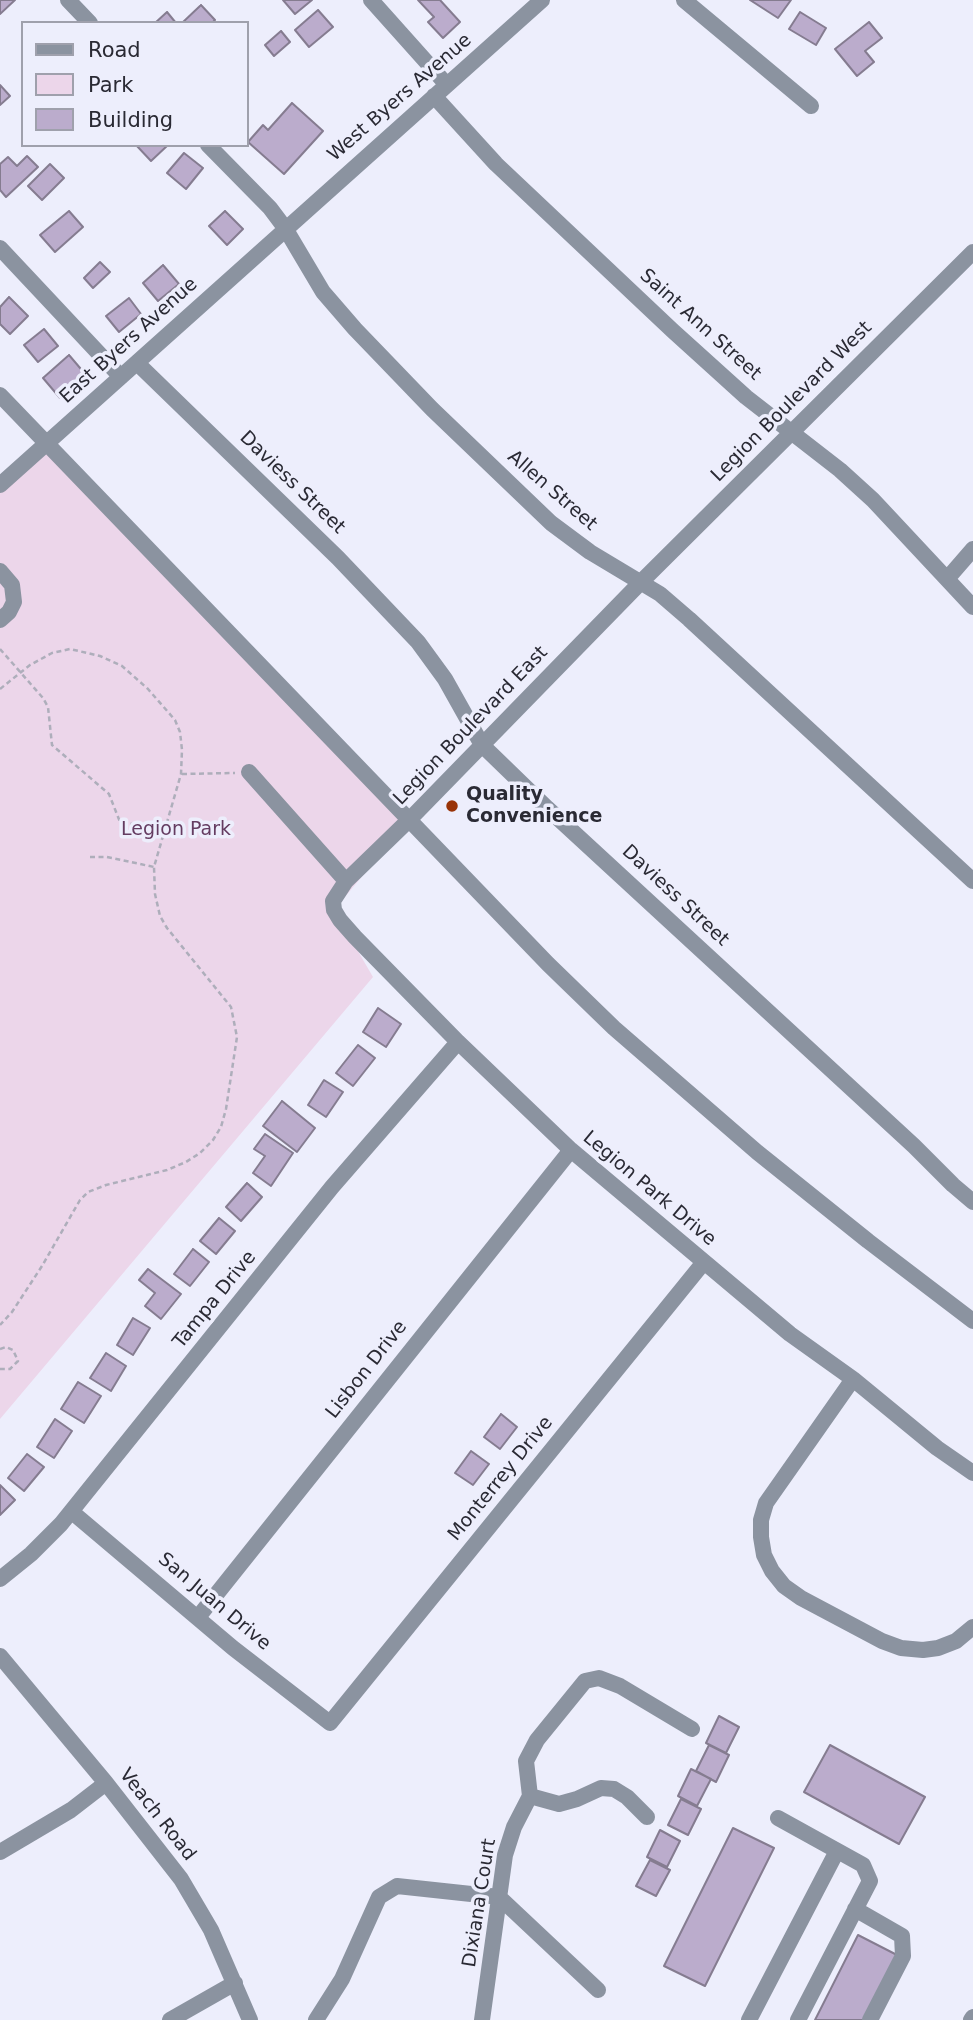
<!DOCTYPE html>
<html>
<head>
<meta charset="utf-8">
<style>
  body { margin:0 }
  #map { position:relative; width:973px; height:2020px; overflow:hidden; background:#edeefc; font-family:"DejaVu Sans",sans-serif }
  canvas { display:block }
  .legend { position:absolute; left:21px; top:21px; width:228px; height:126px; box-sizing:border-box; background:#edeefc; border:2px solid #9fa0ac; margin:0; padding:9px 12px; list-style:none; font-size:21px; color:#2a2a34 }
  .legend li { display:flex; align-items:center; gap:14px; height:35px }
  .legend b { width:35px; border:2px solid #9fa0ac }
</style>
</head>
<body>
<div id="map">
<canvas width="973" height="2020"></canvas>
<ul class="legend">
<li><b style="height:9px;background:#8b93a0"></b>Road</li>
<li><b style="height:19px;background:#ecd6ea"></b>Park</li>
<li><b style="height:19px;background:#bbaccc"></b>Building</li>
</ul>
</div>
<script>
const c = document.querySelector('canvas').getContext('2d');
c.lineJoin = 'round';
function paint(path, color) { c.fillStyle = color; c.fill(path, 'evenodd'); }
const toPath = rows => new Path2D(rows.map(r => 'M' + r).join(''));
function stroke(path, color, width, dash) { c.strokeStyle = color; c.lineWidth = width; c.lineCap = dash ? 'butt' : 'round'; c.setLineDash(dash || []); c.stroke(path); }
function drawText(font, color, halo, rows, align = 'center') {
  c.font = font + ' "DejaVu Sans",sans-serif'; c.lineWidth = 7; c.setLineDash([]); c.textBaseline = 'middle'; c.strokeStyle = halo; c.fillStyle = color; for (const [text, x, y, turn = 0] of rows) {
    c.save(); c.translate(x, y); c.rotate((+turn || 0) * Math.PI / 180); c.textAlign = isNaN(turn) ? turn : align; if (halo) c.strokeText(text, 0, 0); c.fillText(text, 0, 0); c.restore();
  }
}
const green = toPath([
  [47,443,410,819,334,910,373,977,0,1419,0,489]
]);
const building = toPath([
  [0,0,15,0,0,14,0,0],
  [283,0,312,0,295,14,283,0],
  [418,0,440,0,460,22,443,38,428,22,434,17,418,0],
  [750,0,791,0,778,18,750,0],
  [201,5,215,20,212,23,182,23,201,5],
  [318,10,333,27,309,47,295,30,318,10],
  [167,12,176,23,155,23,167,12],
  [800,12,826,28,816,45,789,29,800,12],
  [869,22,882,38,865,51,874,62,857,76,835,49,869,22],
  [281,31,290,42,274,56,265,45,281,31],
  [0,85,10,96,0,105,0,85],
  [292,103,323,131,284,174,248,142,263,125,268,130,292,103],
  [136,145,168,145,151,161,136,145],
  [184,153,203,168,186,189,167,173,184,153],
  [27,156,38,167,6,197,0,190,0,164,8,157,17,166,27,156],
  [50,164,64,178,42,200,28,186,50,164],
  [69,211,83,227,55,252,40,235,69,211],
  [225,211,243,229,227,245,209,226,225,211],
  [100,262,110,272,93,288,84,278,100,262],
  [163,265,179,284,158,301,143,283,163,265],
  [9,297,28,316,10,334,0,324,0,307,9,297],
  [129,298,141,314,119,332,106,316,129,298],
  [44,329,58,346,38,362,24,345,44,329],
  [69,355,86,375,60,398,43,378,69,355],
  [378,1008,401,1024,386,1047,363,1032,378,1008],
  [358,1045,375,1058,353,1086,336,1073,358,1045],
  [324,1080,343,1092,326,1117,308,1105,324,1080],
  [282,1101,315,1128,297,1152,263,1126,282,1101],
  [265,1134,293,1153,271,1186,253,1173,265,1156,254,1149,265,1134],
  [247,1183,262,1197,241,1221,226,1207,247,1183],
  [219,1218,235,1231,216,1254,200,1241,219,1218],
  [193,1249,209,1262,190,1286,174,1274,193,1249],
  [148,1269,181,1294,161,1319,145,1306,155,1293,139,1280,148,1269],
  [133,1318,150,1328,133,1355,117,1345,133,1318],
  [106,1353,126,1366,111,1391,90,1378,106,1353],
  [78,1382,101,1396,84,1423,61,1409,78,1382],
  [501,1414,517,1427,500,1449,484,1437,501,1414],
  [55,1419,72,1431,54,1458,37,1447,55,1419],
  [471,1451,489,1464,473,1485,455,1473,471,1451],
  [27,1454,44,1467,24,1491,8,1478,27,1454],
  [0,1485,15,1500,0,1515,0,1485],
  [719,1716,739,1727,726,1753,706,1743,719,1716],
  [709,1745,729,1755,716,1782,696,1771,709,1745],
  [830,1745,925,1797,899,1844,804,1792,830,1745],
  [691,1769,711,1779,697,1806,678,1796,691,1769],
  [681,1799,701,1809,688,1835,668,1825,681,1799],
  [733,1828,774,1848,705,1986,664,1966,733,1828],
  [660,1830,680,1841,667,1867,647,1857,660,1830],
  [650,1860,670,1870,656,1896,636,1886,650,1860],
  [858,1935,897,1955,864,2020,815,2020,858,1935]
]);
const path = toPath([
  [0,649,43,698,48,707,52,745,109,794,120,822,163,829],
  [0,689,30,665,52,653,70,649,100,656,122,666,148,689,175,720,180,732,182,750,181,774,154,867,155,894,160,916,167,928,231,1007,237,1037,226,1109,221,1127,213,1140,200,1153,186,1162,167,1170,106,1185,88,1192,80,1200,42,1266,12,1312,0,1325],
  [182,774,235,773],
  [90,857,107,857,154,867],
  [0,1349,6,1347,13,1350,18,1361,10,1369,0,1369]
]);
const minor = toPath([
  [68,0,90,23],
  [371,0,447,85],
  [684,0,811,106],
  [434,96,496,164,673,331,746,397,840,470,873,500,973,607],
  [208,145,270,208,285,228,323,292,355,329,432,409,551,523,590,552,660,594,689,619,973,881],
  [0,248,121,377],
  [973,252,641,582,410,819,346,881,333,901,334,910,340,920,355,937,458,1042,571,1150,790,1334,853,1379,937,1448,973,1473],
  [137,363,338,558,418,642,445,679,482,745,547,808,914,1146,953,1185,973,1202],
  [0,395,548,964,614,1028,757,1152,868,1241,973,1321],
  [0,485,542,0],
  [0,571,12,585,14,602,9,612,0,620],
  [947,579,973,549],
  [249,772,346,881],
  [853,1379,766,1503,761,1520,761,1537,764,1555,772,1571,784,1586,801,1598,882,1641,901,1648,923,1650,938,1648,956,1641,973,1627],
  [72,1512,233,1648,330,1723,704,1262],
  [0,1579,31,1554,61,1524,332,1187,458,1042],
  [199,1616,571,1150],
  [0,1656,106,1783,181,1879,211,1930,250,2020],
  [530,1796,526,1761,537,1740,585,1681,599,1678,620,1686,692,1729],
  [530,1796,559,1804,577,1799,601,1788,614,1789,627,1797,647,1817],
  [778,1818,863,1865,870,1881,798,2020],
  [0,1852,71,1810,106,1783],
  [855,1909,902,1936,903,1956,870,2020],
  [170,2020,235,1983],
  [316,2020,342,1979,379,1897,397,1886,499,1897,598,1990],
  [482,2020,505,1855,514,1827,530,1796],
  [749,2020,837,1851],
  [971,2020,973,2017]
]);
const markers = [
  [452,806,7,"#993307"]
];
const streetNames = [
  ["West Byers Avenue",400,98,-41],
  ["Saint Ann Street",700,325,42],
  ["East Byers Avenue",129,341,-42],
  ["Legion Boulevard West",792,402,-45],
  ["Daviess Street",292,483,44],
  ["Allen Street",552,491,41],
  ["Legion Boulevard East",471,726,-46],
  ["Daviess Street",675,896,43],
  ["Legion Park Drive",649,1189,40],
  ["Tampa Drive",215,1300,-51],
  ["Lisbon Drive",367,1370,-52],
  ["Monterrey Drive",501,1479,-51],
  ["San Juan Drive",214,1602,40],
  ["Veach Road",157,1815,52],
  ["Dixiana Court",480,1903,-81]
];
const poiNames = [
  ["Quality",466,795],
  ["Convenience",466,817]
];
const parkNames = [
  ["Legion Park",176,830]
];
paint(green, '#ecd6ea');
paint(building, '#bbaccc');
stroke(building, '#857c90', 2);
stroke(path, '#aeaebb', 2.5, [5, 3.5]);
stroke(minor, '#8b93a0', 16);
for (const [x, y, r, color] of markers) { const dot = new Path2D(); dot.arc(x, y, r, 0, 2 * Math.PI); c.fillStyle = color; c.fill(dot); stroke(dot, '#edeefc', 2.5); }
drawText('19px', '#2a2a34', '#edeefc', streetNames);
drawText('bold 19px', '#2a2a34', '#edeefc', poiNames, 'left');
drawText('19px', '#643c61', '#edeefc', parkNames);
</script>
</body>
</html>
